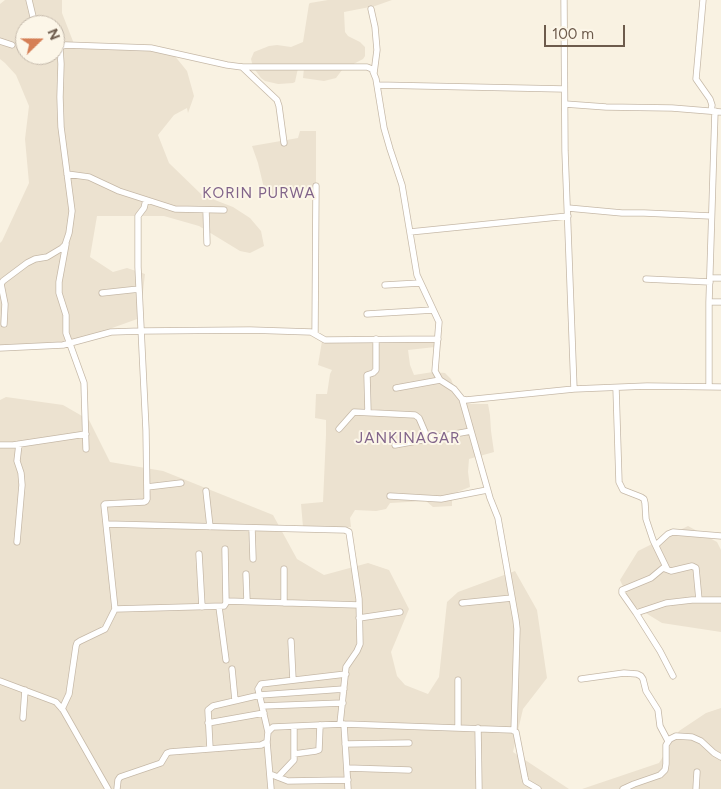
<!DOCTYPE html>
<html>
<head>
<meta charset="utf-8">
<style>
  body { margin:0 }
  #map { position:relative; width:721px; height:789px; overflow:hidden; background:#f9f2e2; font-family:Figtree,sans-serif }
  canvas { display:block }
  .north { position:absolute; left:15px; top:15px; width:50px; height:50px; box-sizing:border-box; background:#fcf6e8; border:1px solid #c3b8aa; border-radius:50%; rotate:68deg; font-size:14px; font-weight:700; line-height:20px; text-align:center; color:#6d5b4c }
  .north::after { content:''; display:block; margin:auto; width:18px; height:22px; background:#d57f55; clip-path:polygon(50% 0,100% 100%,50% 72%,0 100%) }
  .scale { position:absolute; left:544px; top:25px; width:81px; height:22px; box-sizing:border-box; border:2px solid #6d5b4c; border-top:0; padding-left:6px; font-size:15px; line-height:18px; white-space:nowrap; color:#6d5b4c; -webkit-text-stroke:4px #fcf6e8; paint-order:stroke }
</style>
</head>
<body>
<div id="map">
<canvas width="721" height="789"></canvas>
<div class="north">N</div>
<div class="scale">100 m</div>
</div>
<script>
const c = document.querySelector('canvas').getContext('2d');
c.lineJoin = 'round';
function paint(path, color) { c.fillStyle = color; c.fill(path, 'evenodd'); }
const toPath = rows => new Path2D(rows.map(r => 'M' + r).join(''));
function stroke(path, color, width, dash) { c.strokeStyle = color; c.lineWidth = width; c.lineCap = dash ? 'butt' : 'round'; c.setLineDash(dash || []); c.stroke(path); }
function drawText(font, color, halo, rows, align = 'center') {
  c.font = font + ' Figtree,sans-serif'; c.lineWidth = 4; c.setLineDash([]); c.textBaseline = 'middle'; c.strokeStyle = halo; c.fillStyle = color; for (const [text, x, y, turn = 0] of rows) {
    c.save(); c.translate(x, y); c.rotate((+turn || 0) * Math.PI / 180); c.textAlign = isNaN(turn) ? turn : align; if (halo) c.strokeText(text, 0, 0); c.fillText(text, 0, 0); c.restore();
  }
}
const residential = toPath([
  [5,0,62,0,62,13,76,49,147,47,174,55,187,71,194,96,188,113,187,108,174,115,158,135,169,163,202,195,233,207,250,218,261,231,264,246,250,253,240,251,199,226,164,216,97,216,90,257,113,272,127,268,145,274,140,318,62,346,0,351,0,243,2,241,29,183,25,139,29,106,16,75,5,63,0,59,0,4],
  [25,25,55,25,55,55,25,55],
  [328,0,392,0,375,6,344,12,345,32,348,36,360,42,365,47,365,56,363,59,342,70,336,78,324,81,303,78,304,68,298,68,295,82,293,83,278,84,265,81,261,78,253,67,251,59,254,52,269,46,277,45,291,47,303,42,309,4,310,3],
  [300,131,316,131,316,186,303,189,287,190,269,196,263,184,258,163,252,146,298,138],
  [434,338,435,347,408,350,410,365,414,375,433,372,445,373,451,379,460,402,472,404,488,404,490,415,491,431,494,452,469,459,468,472,470,487,452,494,452,506,433,507,426,501,390,503,386,509,376,511,355,510,350,518,351,527,303,527,301,504,323,502,326,435,326,420,315,418,316,394,327,394,330,374,332,370,318,365,322,341],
  [6,397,63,405,89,420,110,462,163,471,273,515,297,559,324,575,368,563,389,570,409,609,391,652,397,676,405,685,428,694,439,677,447,602,458,592,515,571,537,610,547,678,523,709,513,752,569,789,0,789,0,400],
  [688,526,717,542,721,550,721,632,662,623,631,604,620,580,638,551],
  [721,708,721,789,582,789,659,763,679,731,706,713]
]);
const minor = toPath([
  [29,0,35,25],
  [564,0,565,151,574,389],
  [703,0,696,79,710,99,712,105,711,111],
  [371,9,375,27,377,50,374,73],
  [0,41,12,45],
  [242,67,277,100,279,106,284,143],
  [377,85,564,89],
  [565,104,606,107,672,108,721,112],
  [67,174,89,177,119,191,175,209,224,210],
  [568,208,622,213,644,213,711,216],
  [206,210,207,243],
  [410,232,568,216],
  [66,244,59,282,59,293,66,315,66,333,84,383,86,449],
  [710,278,721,278],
  [646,279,710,282],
  [385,285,420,283],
  [102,293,139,289],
  [709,302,721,302],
  [367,314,433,310],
  [4,324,5,304,1,284,3,281,27,263,35,259,47,257,62,248,65,245,69,233,72,211,61,127,60,97,61,64,60,49,62,46,66,45,151,48,227,65,242,67,367,67,372,69,376,79,384,128,390,149,402,185,417,275,439,322,435,371,440,380,454,389,462,399,466,400,574,389,647,386,721,387],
  [315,334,316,186],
  [0,348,63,345,111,332,141,331,250,330,311,332,325,340,438,339],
  [709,386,709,302,715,111],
  [396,388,440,380],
  [616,388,619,482,623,490,641,497,644,499,645,503,646,519,653,540,667,569],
  [462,399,490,498,498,518,516,620,517,629,514,731],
  [368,412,367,375,373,373,376,370,376,339],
  [339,429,354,412,415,415,419,418,428,439],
  [0,445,13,445,86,434],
  [395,445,471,431],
  [147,487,181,483],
  [206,491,210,527],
  [390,496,441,499,487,490],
  [106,524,345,530,349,532,359,599,360,644,357,651,346,667,340,724],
  [252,528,253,559],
  [17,542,22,485,21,473,17,461,19,444],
  [656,545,668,534,673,532,721,536],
  [199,554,202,607],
  [284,569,284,603],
  [246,574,247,601],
  [226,601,359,605],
  [462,603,512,598],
  [219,607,226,660],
  [115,609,224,606,226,603,225,549],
  [636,613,622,593,622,590,651,578,663,568,671,571,692,566,696,568,699,600],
  [359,618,400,612],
  [291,641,293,680],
  [232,669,235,700],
  [673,676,660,651,636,613,666,603,692,600,721,600],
  [581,679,624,673,637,674,641,676,643,679,646,691,658,710,660,726,668,741],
  [458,680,458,728],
  [0,681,56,702,63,710,108,789],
  [262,706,343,703],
  [62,709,69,694,76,646,77,643,80,641,105,629,115,609,104,505,105,504,144,502,146,501,147,499,146,430,138,267,138,216,144,208,146,200],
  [23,718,25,690],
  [208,723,264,713],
  [344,724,513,730,516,732,525,778,526,782,538,789],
  [478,728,479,789],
  [268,732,258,689,261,684,346,674],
  [267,742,271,789],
  [345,744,409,743],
  [210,749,208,710,213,706,260,695,344,689],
  [294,754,316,751,319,750,320,725],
  [347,768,409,770],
  [270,774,288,781,348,780],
  [278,777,294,760,294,727],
  [117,789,118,780,120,777,161,763,167,753,170,752,261,745,267,742,268,732,273,727,344,724,348,789],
  [623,789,634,784,660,775,665,770,666,764,666,745,670,739,676,736,692,737,701,741,714,753,721,757],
  [696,789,697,772]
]);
const quarterNames = [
  ["KORIN PURWA",259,194],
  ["JANKINAGAR",408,439]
];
paint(residential, '#ece2d0');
stroke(minor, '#c6b9a8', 7);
stroke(minor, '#fff', 5.5);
c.letterSpacing = '1px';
drawText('15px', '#81648a', '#fcf6e8', quarterNames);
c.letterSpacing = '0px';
</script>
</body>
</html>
